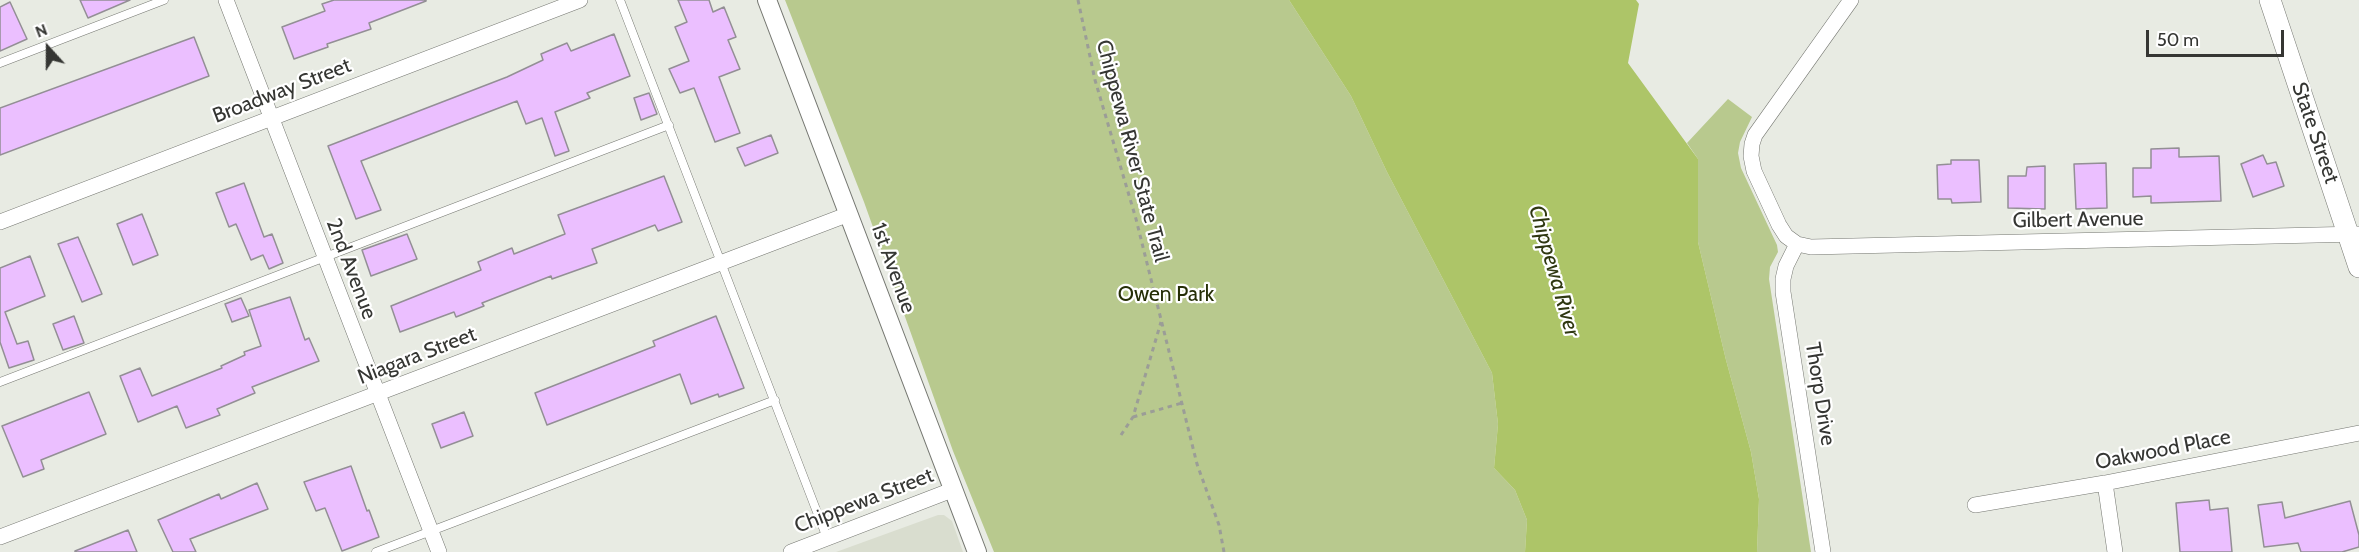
<!DOCTYPE html>
<html>
<head>
<meta charset="utf-8">
<style>
  body { margin:0 }
  #map { position:relative; width:2359px; height:552px; overflow:hidden; background:#e8ebe3; font-family:Cabin,sans-serif }
  canvas { display:block }
  .north { position:absolute; left:18px; top:18px; width:60px; height:60px; -webkit-text-stroke:4px #fff; paint-order:stroke; rotate:339deg; font-size:16px; font-weight:700; line-height:24px; text-align:center; color:#353633 }
  .north::after { content:''; display:block; margin:auto; width:21px; height:27px; background:#353633; clip-path:polygon(50% 0,100% 100%,50% 72%,0 100%) }
  .scale { position:absolute; left:2146px; top:30px; width:138px; height:27px; box-sizing:border-box; border:3px solid #353633; border-top:0; padding-left:8px; font-size:18px; line-height:21px; white-space:nowrap; color:#353633; -webkit-text-stroke:4px #fff; paint-order:stroke }
</style>
</head>
<body>
<div id="map">
<canvas width="2359" height="552"></canvas>
<div class="north">N</div>
<div class="scale">50 m</div>
</div>
<script>
const c = document.querySelector('canvas').getContext('2d');
c.lineJoin = 'round';
function paint(path, color) { c.fillStyle = color; c.fill(path, 'evenodd'); }
const toPath = rows => new Path2D(rows.map(r => 'M' + r).join(''));
function stroke(path, color, width, dash) { c.strokeStyle = color; c.lineWidth = width; c.lineCap = dash ? 'butt' : 'round'; c.setLineDash(dash || []); c.stroke(path); }
function drawText(font, color, halo, rows, align = 'center') {
  c.font = font + ' Cabin,sans-serif'; c.lineWidth = 4.5; c.setLineDash([]); c.textBaseline = 'middle'; c.strokeStyle = halo; c.fillStyle = color; for (const [text, x, y, turn = 0] of rows) {
    c.save(); c.translate(x, y); c.rotate((+turn || 0) * Math.PI / 180); c.textAlign = isNaN(turn) ? turn : align; if (halo) c.strokeText(text, 0, 0); c.fillText(text, 0, 0); c.restore();
  }
}
const built = toPath([
  [938,515,944,515,952,521,963,552,836,552]
]);
const green = toPath([
  [785,0,1289,0,1351,96,1387,172,1492,373,1498,424,1494,468,1515,490,1527,520,1525,552,994,552,953,451,864,202],
  [1728,99,1752,117,1740,142,1738,153,1741,168,1777,245,1778,252,1770,267,1769,279,1811,552,1757,552,1759,499,1751,452,1726,360,1698,242,1698,159,1687,143]
]);
const water = toPath([
  [1289,0,1636,0,1639,4,1628,63,1698,159,1698,242,1726,360,1751,452,1759,499,1757,552,1525,552,1527,520,1515,490,1494,468,1498,424,1492,373,1387,172,1351,96]
]);
const building = toPath([
  [80,0,130,0,88,18,80,0],
  [334,0,426,0,426,1,369,23,371,29,327,44,328,47,294,59,282,27,325,11,322,4,334,0],
  [678,0,709,0,713,12,724,7,736,37,728,40,740,69,719,77,740,133,715,142,694,88,680,93,669,69,689,61,675,27,687,22,678,0],
  [10,2,27,39,0,51,0,7,10,2],
  [614,34,630,76,587,93,590,98,555,112,569,151,555,156,542,118,526,124,517,101,361,161,381,210,356,219,328,146,507,77,543,60,541,54,567,43,571,51,614,34],
  [194,37,209,76,0,155,0,108,194,37],
  [649,93,657,114,641,120,634,98,649,93],
  [771,135,778,153,745,166,737,148,771,135],
  [2179,148,2179,157,2219,156,2221,201,2151,203,2151,196,2133,197,2133,168,2151,168,2151,149,2179,148],
  [2263,155,2267,164,2276,162,2284,186,2253,197,2241,164,2263,155],
  [1951,160,1979,160,1981,202,1952,203,1951,199,1938,199,1937,165,1951,164,1951,160],
  [2106,163,2107,208,2076,209,2074,164,2106,163],
  [2045,166,2045,209,2008,208,2008,176,2026,176,2027,167,2045,166],
  [664,176,682,222,658,231,655,225,592,249,597,263,552,279,551,276,482,303,484,306,456,317,454,312,400,332,391,306,481,270,478,262,512,248,514,254,565,234,558,215,664,176],
  [244,183,264,237,272,234,283,263,269,269,263,255,251,260,236,224,229,227,216,193,244,183],
  [142,214,158,255,133,265,117,224,142,214],
  [407,234,417,259,371,276,362,250,407,234],
  [78,237,102,294,82,302,58,244,78,237],
  [30,256,45,296,5,312,17,344,28,341,34,360,9,368,0,342,0,268,30,256],
  [290,297,305,340,309,338,319,361,252,387,255,393,217,409,220,415,186,428,177,406,138,422,120,376,140,368,152,396,222,368,221,366,245,355,244,352,261,346,249,310,290,297],
  [241,298,249,316,232,322,225,304,241,298],
  [74,316,84,343,63,350,53,324,74,316],
  [716,316,744,388,719,397,718,394,691,404,680,374,547,425,535,393,655,346,653,341,716,316],
  [89,392,106,434,41,460,44,469,23,477,2,426,89,392],
  [464,412,473,436,441,448,432,424,464,412],
  [351,466,367,511,369,510,379,537,342,551,325,508,316,511,304,482,351,466],
  [257,483,268,509,190,539,196,552,173,552,158,520,219,494,221,499,257,483],
  [2209,500,2210,510,2228,508,2232,552,2180,552,2176,503,2209,500],
  [2350,501,2359,535,2359,547,2342,552,2301,552,2298,543,2264,547,2258,505,2282,502,2285,518,2350,501],
  [128,530,137,552,75,552,75,551,128,530]
]);
const path = toPath([
  [1078,0,1095,80,1136,219,1197,464,1219,525,1224,552],
  [1133,417,1182,403],
  [1121,435,1133,417,1161,322]
]);
const service = toPath([
  [620,0,827,538],
  [0,63,164,0],
  [0,382,669,125],
  [376,552,775,400]
]);
const minor = toPath([
  [226,0,439,552],
  [1851,0,1755,135,1752,144,1751,156,1754,171,1779,225,1786,236,1797,244,1811,247,2359,234],
  [0,222,580,0],
  [1797,244,1786,266,1783,279,1783,292,1823,552],
  [2105,483,2115,552],
  [1975,505,2105,483,2359,433],
  [0,537,849,214],
  [791,552,952,490]
]);
const tertiary = toPath([
  [767,0,977,552]
]);
const secondary = toPath([
  [2270,0,2359,267]
]);
const streetNames = [
  ["Broadway Street",282,91,-21],
  ["State Street",2315,133,71],
  ["Chippewa River State Trail",1132,151,75],
  ["Gilbert Avenue",2078,220,-1],
  ["1st Avenue",893,268,70],
  ["2nd Avenue",351,269,69],
  ["Niagara Street",417,356,-21],
  ["Thorp Drive",1820,394,81],
  ["Oakwood Place",2163,450,-11],
  ["Chippewa Street",864,501,-21]
];
const parkNames = [
  ["Owen Park",1166,295]
];
const waterNames = [
  ["Chippewa River",1554,271,74]
];
paint(built, '#d9ddcf');
paint(green, '#b8c98e');
paint(water, '#adc568');
paint(building, '#ebbfff');
stroke(building, '#938f95', 1.5);
stroke(service, '#757771', 9);
stroke(minor, '#757771', 16);
stroke(tertiary, '#757771', 20);
stroke(secondary, '#757771', 22);
stroke(path, '#9b9d97', 3, [4.5, 4.5]);
stroke(service, '#fff', 8);
stroke(minor, '#fff', 15);
stroke(tertiary, '#fff', 18);
stroke(secondary, '#fff', 21);
drawText('21px', '#353633', '#fff', streetNames);
drawText('21px', '#252e06', '#fff', parkNames);
drawText('italic 22px', '#2f3811', '#fff', waterNames);
</script>
</body>
</html>
